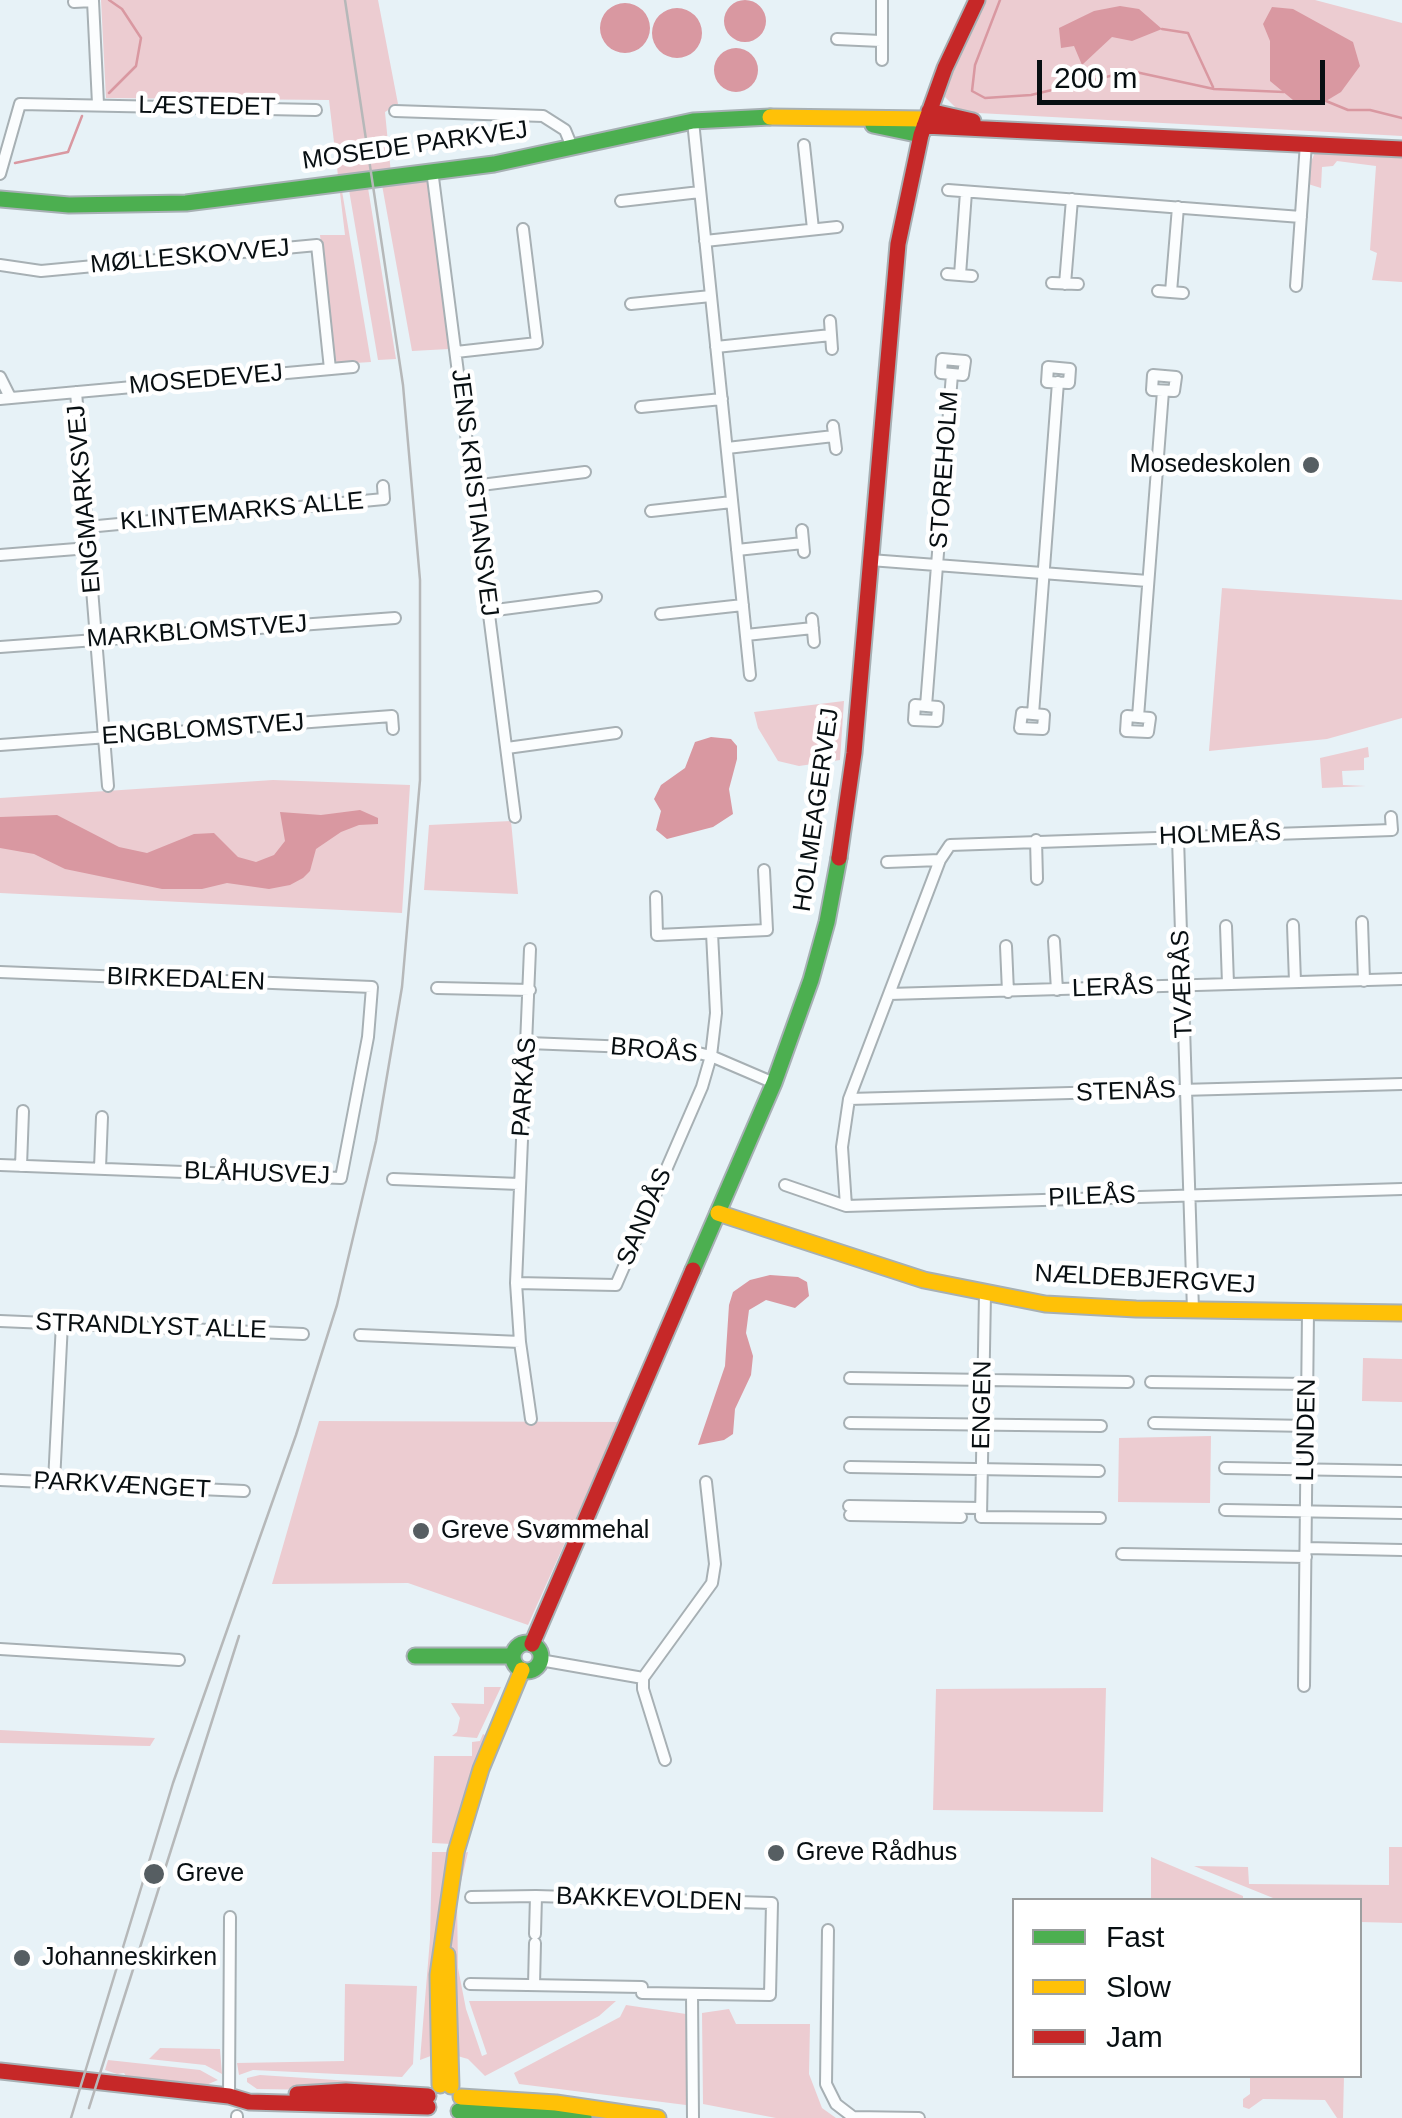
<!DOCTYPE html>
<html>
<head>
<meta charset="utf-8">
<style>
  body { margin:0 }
  #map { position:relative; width:1402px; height:2118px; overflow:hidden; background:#e7f2f7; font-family:Arial,sans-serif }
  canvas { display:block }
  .legend { position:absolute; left:1012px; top:1898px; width:350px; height:180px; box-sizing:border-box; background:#fff; border:2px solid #9c9fa0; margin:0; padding:12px 18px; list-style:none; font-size:30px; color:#080f12 }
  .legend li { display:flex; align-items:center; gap:20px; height:50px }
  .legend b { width:50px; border:2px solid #9c9fa0 }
  .scale { position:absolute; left:1037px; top:60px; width:288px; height:45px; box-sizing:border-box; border:5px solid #080f12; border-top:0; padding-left:12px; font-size:30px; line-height:35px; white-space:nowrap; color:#080f12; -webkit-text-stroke:8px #fff; paint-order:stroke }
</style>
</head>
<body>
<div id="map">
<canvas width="1402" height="2118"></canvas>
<ul class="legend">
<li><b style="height:12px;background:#4caf50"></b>Fast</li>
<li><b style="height:12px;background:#ffc107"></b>Slow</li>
<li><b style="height:12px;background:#c62828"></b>Jam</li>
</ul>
<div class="scale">200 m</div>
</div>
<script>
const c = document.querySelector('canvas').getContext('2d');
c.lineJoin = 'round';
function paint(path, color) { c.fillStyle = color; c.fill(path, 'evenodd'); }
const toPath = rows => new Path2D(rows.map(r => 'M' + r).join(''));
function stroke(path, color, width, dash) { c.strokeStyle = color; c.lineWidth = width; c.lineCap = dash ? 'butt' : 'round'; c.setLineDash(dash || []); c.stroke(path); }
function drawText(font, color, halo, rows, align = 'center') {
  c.font = font + ' Arial,sans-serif'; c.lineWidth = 9; c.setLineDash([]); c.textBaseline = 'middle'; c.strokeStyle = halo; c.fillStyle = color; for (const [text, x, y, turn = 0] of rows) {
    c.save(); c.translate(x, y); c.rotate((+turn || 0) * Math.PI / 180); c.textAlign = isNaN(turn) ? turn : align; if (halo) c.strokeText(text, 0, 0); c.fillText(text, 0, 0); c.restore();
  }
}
const green = toPath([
  [101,0,378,0,398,104,385,112,392,184,429,180,449,349,412,351,382,185,368,188,396,359,378,360,349,190,342,191,371,362,339,364,333,358,320,235,345,235,329,100,106,98],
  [985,0,1315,0,1402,23,1402,136,960,112,941,93,964,35],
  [1330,149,1402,157,1402,282,1372,280,1377,253,1370,250,1376,166,1337,161,1333,166,1322,167,1321,188,1308,184,1309,167,1315,152],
  [1222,588,1402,600,1402,718,1327,739,1209,751],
  [844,701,840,760,799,766,778,761,758,728,754,712],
  [1368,747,1369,757,1364,758,1364,770,1342,771,1343,785,1366,786,1322,788,1320,758],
  [273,780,410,785,402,913,0,893,0,798],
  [511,821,518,894,424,890,429,825],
  [1363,1358,1402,1359,1402,1402,1362,1401],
  [319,1421,619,1422,528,1625,408,1583,272,1584],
  [1211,1436,1210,1503,1118,1502,1119,1438],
  [484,1687,501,1687,477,1738,452,1736,457,1732,460,1718,451,1703,484,1704],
  [1106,1688,1103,1812,933,1810,936,1689],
  [0,1730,155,1738,150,1746,0,1743],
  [483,1734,487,1736,452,1844,432,1843,434,1756,472,1756,472,1742,480,1741],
  [1389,1847,1402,1847,1402,1923,1360,1922,1360,1900,1278,1900,1194,1866,1248,1867,1249,1884,1389,1885],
  [432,1852,450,1852,435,1940,436,2054,420,2060,430,1939],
  [468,1852,457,1899,458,1968,466,2009,482,2056,487,2054,469,2001,616,2001,599,2016,485,2076,468,2059,454,2055,449,1944,463,1853],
  [1151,1857,1243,1896,1243,1900,1151,1900],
  [345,1984,417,1986,413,2064,402,2077,253,2070,239,2075,237,2063,344,2061],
  [626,2005,686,2014,686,2105,519,2084,514,2073,620,2017],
  [729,2009,736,2024,810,2024,809,2074,822,2108,836,2118,776,2118,703,2104,702,2013],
  [160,2048,220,2049,222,2074,205,2065,149,2059],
  [108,2060,200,2070,218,2080,206,2085,129,2081,124,2073,117,2074,105,2070],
  [260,2075,396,2084,398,2091,257,2089,247,2082,247,2078],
  [1250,2076,1344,2076,1343,2118,1337,2118,1325,2100,1263,2099,1249,2109,1243,2107,1243,2099,1250,2094]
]);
const water = toPath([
  '724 21a21 21 0 1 1 42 0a21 21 0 1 1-42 0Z',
  '600 28a25 25 0 1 1 50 0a25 25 0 1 1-50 0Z',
  [1120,6,1139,9,1162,29,1132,41,1112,37,1082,65,1074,46,1061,48,1059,28,1094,11],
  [1272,7,1293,9,1353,42,1360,66,1341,92,1326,101,1293,100,1270,81,1270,41,1263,24],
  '652 33a25 25 0 1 1 50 0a25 25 0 1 1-50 0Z',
  '714 70a22 22 0 1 1 44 0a22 22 0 1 1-44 0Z',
  [711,737,731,739,737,746,737,759,729,789,733,814,713,827,667,839,656,830,661,811,654,799,661,785,685,768,695,742],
  [360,810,378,818,378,824,359,825,341,832,316,849,310,871,303,878,290,885,269,889,227,883,202,889,162,889,65,869,34,854,0,848,0,817,57,815,119,847,147,853,194,834,214,833,238,857,256,862,274,855,285,841,280,812,321,815],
  [770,1275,798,1277,807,1282,809,1296,795,1308,766,1300,749,1310,746,1333,753,1356,751,1375,735,1409,733,1434,724,1440,698,1445,725,1366,729,1305,733,1292,750,1280]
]);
const stream = toPath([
  [1000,0,975,65,972,91,985,98,1031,95,1131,71,1214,89,1284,92],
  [1162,29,1188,33,1213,87],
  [109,93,136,66,141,38,122,9,109,0],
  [1326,101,1348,110,1370,110,1402,118],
  [15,163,68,152,82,116]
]);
const street = toPath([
  [882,0,882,60],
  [74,2,93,1,98,104],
  [837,39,881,41],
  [395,111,543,116,565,130,572,147],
  [693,121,750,675],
  [804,145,813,229],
  [432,170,515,817],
  [0,174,20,104,316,110],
  [948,190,1301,217],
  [621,201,700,192],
  [705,241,837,227],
  [0,265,41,271,317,245,330,369],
  [947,274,972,276],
  [960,275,966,192],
  [1052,283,1078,284],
  [1065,284,1072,199],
  [1296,286,1306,143],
  [1158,291,1183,293],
  [1171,292,1178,207],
  [631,304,711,296],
  [830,321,832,349],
  [716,347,831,335],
  [456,352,537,343,523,229],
  [942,359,965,361,963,375,941,373,942,359],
  [1048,367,1070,369,1069,383,1047,382,1048,367],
  [1153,375,1176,377,1174,391,1152,390,1153,375],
  [0,377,10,397],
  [76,392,108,786],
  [0,399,353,367],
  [641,407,722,399],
  [833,426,836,449],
  [727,448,834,436],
  [473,486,585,472],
  [651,511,732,502],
  [87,527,384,499,383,486],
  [802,530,804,552],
  [737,550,803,543],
  [0,555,89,548],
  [870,560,1148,581],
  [488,611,596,597],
  [661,614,743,605],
  [812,619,814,642],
  [746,635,813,628],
  [0,647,395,618],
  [915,705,938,707,937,721,914,720,915,705],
  [926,706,952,374],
  [1022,713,1044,715,1043,729,1020,728,1022,713],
  [1033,714,1058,382],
  [1127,716,1150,718,1148,732,1126,731,1127,716],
  [1138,717,1163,391],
  [0,745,392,716,393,729],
  [507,748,616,733],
  [1178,838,1193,1310],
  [1036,840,1037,879],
  [887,862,940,860],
  [656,897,657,935,767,930,764,870],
  [1362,922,1364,981],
  [1293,925,1295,982],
  [1226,926,1228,984],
  [1054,941,1057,990],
  [1006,946,1008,992],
  [530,949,516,1283,520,1342,531,1419],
  [0,972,372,987,368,1037,341,1178,0,1165],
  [437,988,530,990],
  [889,994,1402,979],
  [528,1043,681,1049,711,1056,774,1083],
  [849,1099,1402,1084],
  [21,1166,23,1111],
  [100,1168,102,1117],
  [393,1179,519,1184],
  [785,1185,846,1206,1402,1189],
  [846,1206,842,1147,849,1099,940,860,950,845,1392,830,1391,817],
  [516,1283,616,1285,702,1087,711,1056,716,1013,712,933],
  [985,1294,981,1517,1100,1518],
  [0,1321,303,1334],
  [360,1335,520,1342],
  [850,1378,1128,1382],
  [1151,1382,1308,1384],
  [850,1423,1101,1426],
  [1154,1423,1307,1426],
  [850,1467,1099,1471],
  [1225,1468,1402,1471],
  [0,1480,244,1491],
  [54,1482,62,1323],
  [849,1506,981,1508],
  [1225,1510,1402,1513],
  [850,1515,961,1517],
  [1306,1548,1402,1550],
  [1122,1554,1306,1557],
  [0,1649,179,1660],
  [540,1660,643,1678],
  [1304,1686,1308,1312],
  [665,1760,643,1689,643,1678,712,1583,715,1564,706,1482],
  [828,1930,826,2084,836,2104,853,2117,919,2118],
  [535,1934,536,1896],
  [470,1984,642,1987,642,1993,770,1995,772,1903,536,1896,471,1897],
  [534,1985,535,1943],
  [692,1994,693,2118],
  [229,2096,230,1917],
  [237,2116,237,2118]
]);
const fast = toPath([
  [873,125,921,135],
  [0,199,69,205,186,203,494,164,693,121,770,117],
  [693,1270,774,1083,811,980,827,922,839,858],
  '513 1657a14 14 0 1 1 28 0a14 14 0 1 1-28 0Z',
  [415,1656,513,1656],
  [459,2111,548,2113,584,2118]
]);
const slow = toPath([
  [770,117,926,119],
  [718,1213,924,1280,1045,1304,1136,1309,1402,1313],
  [447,1955,451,2086],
  [440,2085,438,1975,456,1852,481,1769,522,1670],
  [461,2097,556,2103,658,2118]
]);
const jam = toPath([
  [929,111,973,121],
  [924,126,1402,149],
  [839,858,854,753,898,244,921,135,945,68,977,0],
  [532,1644,693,1270],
  [0,2071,229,2096,249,2102,428,2107],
  [297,2094,346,2091,428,2096]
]);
const tram = toPath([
  [89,2108,239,1636],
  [71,2118,173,1783,296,1435,337,1305,376,1141,402,987,420,780,420,580,403,385,345,0]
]);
const markers = [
  [1311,465,10,"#565e62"],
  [421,1531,10,"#565e62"],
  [776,1853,10,"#565e62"],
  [154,1874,12,"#565e62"],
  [22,1958,10,"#565e62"]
];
const streetNames = [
  ["LÆSTEDET",207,107,1],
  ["MOSEDE PARKVEJ",415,146,-8],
  ["MØLLESKOVVEJ",190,257,-5],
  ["MOSEDEVEJ",206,380,-5],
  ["STOREHOLM",945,470,-86],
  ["JENS KRISTIANSVEJ",474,493,83],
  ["ENGMARKSVEJ",85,499,-95],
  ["KLINTEMARKS ALLE",242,512,-5],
  ["MARKBLOMSTVEJ",197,632,-4],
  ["ENGBLOMSTVEJ",203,730,-4],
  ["HOLMEAGERVEJ",817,810,-82],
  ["HOLMEÅS",1220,835,-2],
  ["BIRKEDALEN",186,980,2],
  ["TVÆRÅS",1183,984,-92],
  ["LERÅS",1113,988,-2],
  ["BROÅS",654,1051,5],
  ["PARKÅS",525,1087,-86],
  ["STENÅS",1126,1092,-2],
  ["BLÅHUSVEJ",257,1174,2],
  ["PILEÅS",1092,1197,-2],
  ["SANDÅS",645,1217,-67],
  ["NÆLDEBJERGVEJ",1145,1280,3],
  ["STRANDLYST ALLE",151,1327,2],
  ["ENGEN",983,1405,-89],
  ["LUNDEN",1307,1430,-89],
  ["PARKVÆNGET",122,1486,3],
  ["BAKKEVOLDEN",649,1900,2]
];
const poiNames = [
  ["Mosedeskolen",1291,465,"right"],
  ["Greve Svømmehal",441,1531],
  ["Greve Rådhus",796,1853],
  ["Greve",176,1874],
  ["Johanneskirken",42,1958]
];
paint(green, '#ecccd1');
paint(water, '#d998a1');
stroke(stream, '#d998a1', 2.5);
stroke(street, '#a7b0b4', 14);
stroke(fast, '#a7b0b4', 19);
stroke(slow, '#a7b0b4', 19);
stroke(jam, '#a7b0b4', 19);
stroke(street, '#fbfdfe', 10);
stroke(fast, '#4caf50', 15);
stroke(slow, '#ffc107', 15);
stroke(jam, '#c62828', 15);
stroke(tram, '#b6b8b9', 2.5);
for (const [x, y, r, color] of markers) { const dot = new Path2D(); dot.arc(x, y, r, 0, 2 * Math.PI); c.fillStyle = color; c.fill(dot); stroke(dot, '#fff', 4); }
drawText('25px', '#080f12', '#fff', streetNames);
drawText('25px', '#080f12', '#fff', poiNames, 'left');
</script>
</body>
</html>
